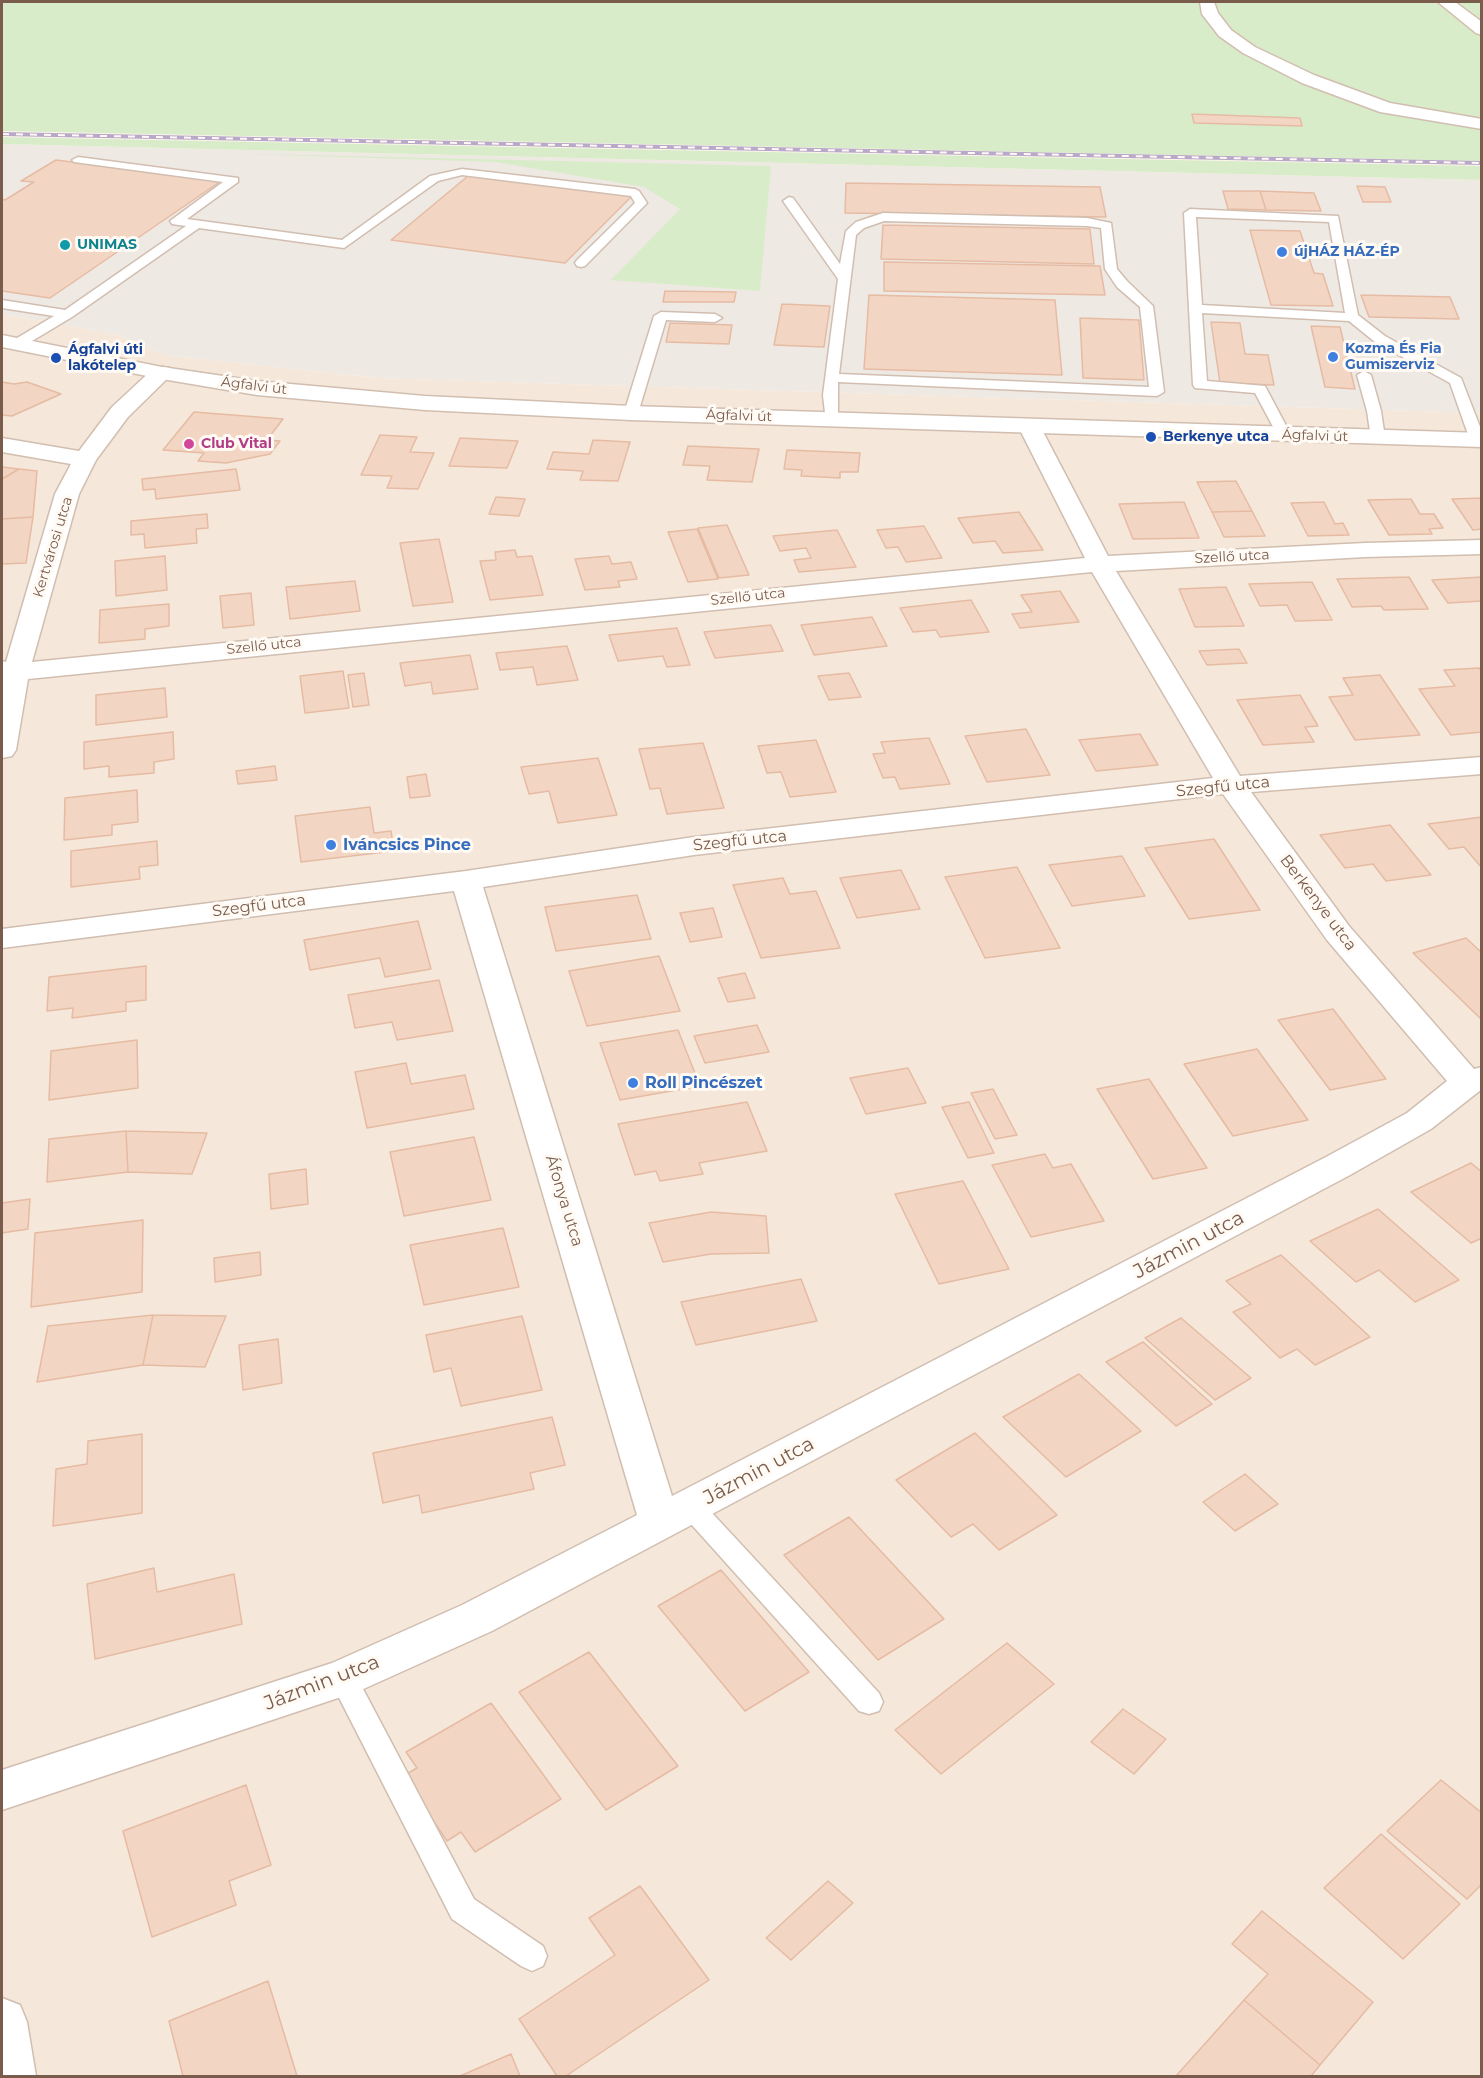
<!DOCTYPE html>
<html>
<head>
<meta charset="utf-8">
<style>
  body { margin:0 }
  #map { position:relative; width:1483px; height:2078px; overflow:hidden; background:#fdf6ec; font-family:Montserrat,sans-serif }
  canvas { display:block }
  .frame { position:absolute; inset:0; border:3px solid #7a5c4d; pointer-events:none }
</style>
</head>
<body>
<div id="map">
<canvas width="1483" height="2078"></canvas>
<div class="frame"></div>
</div>
<script>
const c = document.querySelector('canvas').getContext('2d');
c.lineJoin = 'round';
function paint(path, color) { c.fillStyle = color; c.fill(path, 'evenodd'); }
const toPath = rows => new Path2D(rows.map(r => 'M' + r).join(''));
function stroke(path, color, width, dash) { c.strokeStyle = color; c.lineWidth = width; c.lineCap = dash ? 'butt' : 'round'; c.setLineDash(dash || []); c.stroke(path); }
function drawText(font, color, halo, rows, align = 'center') {
  c.font = font + ' Montserrat,sans-serif'; c.lineWidth = 6; c.setLineDash([]); c.textBaseline = 'middle'; c.strokeStyle = halo; c.fillStyle = color; for (const [text, x, y, turn = 0] of rows) {
    c.save(); c.translate(x, y); c.rotate((+turn || 0) * Math.PI / 180); c.textAlign = isNaN(turn) ? turn : align; if (halo) c.strokeText(text, 0, 0); c.fillText(text, 0, 0); c.restore();
  }
}
const residential = toPath([
  [2,314,115,334,165,355,378,378,1481,413,1481,2076,2,2076]
]);
const industrial = toPath([
  [2,144,1481,180,1481,413,378,378,165,355,115,334,2,314]
]);
const green = toPath([
  [2,2,1481,2,1481,161,2,131],
  [2,137,1481,166,1482,180,2,144],
  [221,153,771,166,760,291,611,280,680,209,644,187,495,162]
]);
const building = toPath([
  [1192,114,1300,118,1302,126,1194,123,1192,114],
  [56,160,221,181,50,298,2,291,2,199,5,200,34,182,21,181,56,160],
  [468,176,633,195,565,263,391,240,468,176],
  [846,183,1100,187,1106,217,845,213,846,183],
  [1357,186,1385,187,1391,202,1363,202,1357,186],
  [1223,191,1260,191,1266,210,1228,209,1223,191],
  [1260,191,1314,193,1321,211,1266,210,1260,191],
  [883,225,1090,229,1094,264,881,259,883,225],
  [1250,230,1300,231,1314,273,1323,274,1333,306,1271,305,1250,230],
  [884,262,1100,266,1105,295,884,291,884,262],
  [665,291,736,292,734,302,663,302,665,291],
  [869,295,1055,300,1062,375,864,369,869,295],
  [1361,295,1450,297,1459,319,1369,317,1361,295],
  [782,304,830,306,824,347,774,345,782,304],
  [1080,318,1139,320,1144,380,1083,378,1080,318],
  [1211,322,1240,323,1245,354,1268,355,1274,385,1220,383,1211,322],
  [670,323,732,325,729,344,666,342,670,323],
  [1311,326,1340,327,1355,389,1325,387,1311,326],
  [2,382,14,384,27,382,61,394,12,416,2,415,2,382],
  [194,412,283,419,267,440,280,441,270,454,226,463,198,461,204,453,163,450,194,412],
  [380,435,417,437,410,452,434,453,418,489,387,488,392,476,361,475,380,435],
  [460,438,518,441,507,468,449,466,460,438],
  [593,440,630,442,618,481,580,480,583,471,547,469,553,452,589,454,593,440],
  [688,446,759,449,752,482,707,480,710,466,683,465,688,446],
  [787,450,860,453,858,472,840,472,840,478,801,476,802,470,784,469,787,450],
  [2,467,19,469,2,479,2,467],
  [19,469,37,471,33,517,2,519,2,479,19,469],
  [236,469,240,490,156,499,155,489,143,490,142,479,236,469],
  [1236,481,1252,511,1212,512,1197,482,1236,481],
  [496,497,525,499,519,516,489,514,496,497],
  [1482,498,1482,529,1473,530,1452,499,1482,498],
  [1411,499,1420,514,1434,514,1443,528,1429,529,1432,534,1389,535,1368,500,1411,499],
  [1184,502,1199,538,1133,539,1119,504,1184,502],
  [1324,502,1335,524,1343,523,1349,535,1308,536,1291,503,1324,502],
  [1252,511,1265,536,1224,537,1212,512,1252,511],
  [1019,512,1043,550,1003,553,995,541,973,543,958,518,1019,512],
  [207,514,208,528,196,529,197,543,145,548,144,534,131,535,131,521,207,514],
  [33,517,26,563,2,564,2,519,33,517],
  [727,525,749,575,719,578,698,528,727,525],
  [924,526,942,558,906,562,898,547,886,548,877,530,924,526],
  [697,529,718,579,688,582,668,532,697,529],
  [837,530,856,567,799,572,794,560,811,558,806,548,780,551,773,536,837,530],
  [439,539,453,602,413,606,400,543,439,539],
  [515,550,517,557,532,556,543,595,490,600,480,561,496,560,495,552,515,550],
  [165,556,167,590,116,596,115,561,165,556],
  [609,556,612,564,631,562,637,579,618,581,620,587,585,590,575,559,609,556],
  [1409,577,1428,609,1384,610,1381,606,1352,607,1337,579,1409,577],
  [1482,577,1482,601,1448,603,1432,580,1482,577],
  [355,581,360,611,290,619,286,587,355,581],
  [1312,582,1332,620,1295,621,1287,605,1260,606,1249,584,1312,582],
  [1226,587,1244,626,1195,627,1179,589,1226,587],
  [1060,591,1079,622,1020,628,1012,614,1032,612,1021,595,1060,591],
  [251,593,254,625,223,628,220,596,251,593],
  [971,600,989,632,940,637,936,630,913,632,900,608,971,600],
  [169,604,169,626,145,629,145,639,99,643,100,610,169,604],
  [872,617,887,646,814,655,801,625,872,617],
  [771,625,783,651,715,658,704,632,771,625],
  [677,628,690,665,667,667,663,656,618,661,609,635,677,628],
  [567,646,578,680,537,685,533,667,500,670,496,653,567,646],
  [1239,649,1247,663,1207,665,1199,651,1239,649],
  [470,655,478,689,433,694,431,682,405,686,400,663,470,655],
  [1479,668,1482,672,1482,732,1451,735,1419,689,1455,686,1444,670,1479,668],
  [343,671,349,708,305,713,300,676,343,671],
  [364,673,369,705,353,707,348,675,364,673],
  [849,673,861,697,829,700,818,676,849,673],
  [1380,675,1420,735,1355,740,1329,697,1353,695,1343,678,1380,675],
  [165,688,167,717,96,725,96,695,165,688],
  [1300,695,1318,726,1305,727,1314,742,1263,745,1237,700,1300,695],
  [1026,729,1050,775,987,782,965,736,1026,729],
  [173,732,174,759,154,762,154,773,109,777,109,766,84,769,84,742,173,732],
  [1140,734,1158,765,1096,771,1079,740,1140,734],
  [929,738,950,784,900,789,895,777,883,778,873,754,885,753,881,742,929,738],
  [816,740,836,792,790,797,781,772,767,773,758,746,816,740],
  [703,743,724,808,667,814,660,788,650,789,639,749,703,743],
  [598,758,617,815,558,823,549,791,529,794,521,767,598,758],
  [275,766,277,780,238,784,236,771,275,766],
  [426,774,430,796,410,798,407,777,426,774],
  [137,790,138,822,112,825,112,835,64,840,65,798,137,790],
  [370,807,374,833,391,831,394,851,301,862,295,816,370,807],
  [1482,817,1482,868,1464,847,1449,849,1428,824,1482,817],
  [1390,825,1431,875,1386,881,1373,864,1345,868,1320,835,1390,825],
  [1214,839,1260,910,1189,919,1145,848,1214,839],
  [157,841,158,865,139,867,140,879,71,887,71,851,157,841],
  [1122,856,1145,896,1072,906,1049,865,1122,856],
  [1017,867,1060,948,985,958,945,877,1017,867],
  [901,870,920,909,857,918,840,878,901,870],
  [783,878,790,894,816,891,840,948,761,958,733,885,783,878],
  [637,895,651,939,556,951,545,907,637,895],
  [713,908,722,937,690,942,680,913,713,908],
  [418,921,431,969,385,977,380,958,310,970,304,940,418,921],
  [1466,938,1482,953,1482,1020,1413,953,1466,938],
  [659,956,680,1011,587,1026,569,971,659,956],
  [146,966,146,1000,126,1002,126,1011,72,1018,73,1008,47,1011,49,977,146,966],
  [745,973,755,998,728,1002,718,978,745,973],
  [439,980,453,1031,397,1040,392,1022,355,1028,348,995,439,980],
  [1333,1009,1386,1079,1330,1090,1278,1020,1333,1009],
  [757,1025,769,1052,705,1063,694,1036,757,1025],
  [678,1030,700,1086,620,1100,600,1043,678,1030],
  [137,1040,138,1088,49,1100,51,1051,137,1040],
  [1257,1049,1308,1120,1233,1136,1184,1064,1257,1049],
  [406,1063,411,1084,465,1075,474,1109,367,1128,355,1072,406,1063],
  [908,1068,926,1103,866,1114,850,1078,908,1068],
  [1149,1079,1207,1168,1153,1179,1097,1089,1149,1079],
  [993,1089,1017,1135,995,1139,971,1093,993,1089],
  [747,1102,767,1151,699,1163,703,1174,660,1181,656,1171,635,1175,618,1124,747,1102],
  [969,1102,994,1153,968,1158,942,1107,969,1102],
  [126,1131,207,1133,192,1174,128,1172,126,1131],
  [126,1131,128,1172,47,1182,49,1139,126,1131],
  [474,1137,491,1200,404,1216,390,1152,474,1137],
  [1045,1154,1053,1168,1071,1164,1104,1221,1031,1237,992,1165,1045,1154],
  [1471,1163,1482,1172,1482,1238,1471,1243,1411,1192,1471,1163],
  [306,1169,308,1204,271,1209,269,1174,306,1169],
  [963,1181,1009,1269,939,1284,895,1194,963,1181],
  [30,1199,28,1229,2,1233,2,1203,30,1199],
  [1378,1209,1459,1280,1415,1302,1379,1270,1356,1282,1310,1241,1378,1209],
  [711,1212,766,1216,769,1253,711,1254,663,1262,649,1223,711,1212],
  [143,1220,142,1292,31,1307,35,1233,143,1220],
  [503,1228,519,1287,424,1305,410,1245,503,1228],
  [260,1252,261,1275,215,1282,214,1258,260,1252],
  [1281,1255,1370,1337,1315,1365,1297,1349,1280,1358,1233,1312,1251,1304,1226,1281,1281,1255],
  [801,1279,817,1321,696,1345,681,1302,801,1279],
  [153,1315,226,1316,205,1367,143,1365,153,1315],
  [153,1315,143,1365,37,1382,48,1326,153,1315],
  [522,1316,542,1390,461,1406,451,1368,434,1372,426,1335,522,1316],
  [1181,1318,1251,1378,1215,1400,1145,1338,1181,1318],
  [278,1339,282,1383,243,1390,239,1345,278,1339],
  [1143,1342,1212,1404,1176,1426,1106,1362,1143,1342],
  [1079,1374,1141,1431,1066,1477,1003,1417,1079,1374],
  [552,1417,565,1465,530,1473,534,1489,422,1513,419,1495,383,1503,373,1453,552,1417],
  [975,1433,1057,1515,999,1550,973,1524,951,1537,896,1480,975,1433],
  [142,1434,142,1513,53,1526,56,1469,87,1464,88,1441,142,1434],
  [1245,1474,1278,1504,1235,1531,1203,1502,1245,1474],
  [849,1517,944,1619,878,1660,784,1555,849,1517],
  [154,1568,157,1592,234,1574,242,1624,95,1659,87,1584,154,1568],
  [721,1570,809,1672,745,1711,658,1606,721,1570],
  [1007,1643,1054,1684,941,1774,895,1730,1007,1643],
  [589,1652,678,1766,606,1810,519,1692,589,1652],
  [491,1703,561,1799,475,1852,461,1832,447,1841,403,1776,417,1768,406,1752,491,1703],
  [1123,1709,1166,1739,1134,1774,1091,1742,1123,1709],
  [1441,1780,1482,1813,1482,1884,1467,1899,1387,1831,1441,1780],
  [246,1785,271,1865,229,1881,236,1905,152,1937,123,1831,246,1785],
  [1381,1834,1460,1904,1403,1959,1324,1888,1381,1834],
  [828,1881,853,1903,791,1960,766,1938,828,1881],
  [640,1886,709,1980,566,2076,557,2076,519,2019,615,1955,589,1918,640,1886],
  [1262,1911,1373,2002,1320,2065,1244,2000,1268,1974,1232,1944,1262,1911],
  [268,1981,297,2076,183,2076,169,2021,268,1981],
  [1244,2000,1320,2065,1311,2076,1176,2076,1244,2000],
  [511,2054,520,2076,460,2076,511,2054]
]);
const service = toPath([
  [78,157,238,178,238,182,187,219,342,240,430,176,462,169,635,189,639,191,647,203,585,266,581,267,577,266,575,263,577,260,635,203,631,196,462,175,438,181,344,248,199,228,72,317,22,347,12,347,10,344,12,341,54,316,2,308,2,300,65,310,186,226,172,224,170,221,223,182,74,162,72,160,78,157],
  [789,197,793,198,840,264,846,231,856,222,883,213,1087,218,1111,223,1117,269,1127,281,1153,306,1164,392,1157,396,838,382,838,419,831,423,826,422,823,395,838,279,783,201,789,197],
  [884,221,1087,226,1101,228,1105,269,1117,287,1140,307,1149,387,839,374,856,235,864,228,884,221],
  [1190,209,1338,216,1358,315,1385,336,1461,378,1482,432,1482,443,1472,443,1470,440,1450,383,1375,342,1349,321,1202,313,1207,381,1265,386,1291,435,1289,438,1279,438,1255,393,1195,388,1193,385,1184,213,1190,209],
  [1196,217,1329,222,1345,313,1202,305,1196,217],
  [661,312,715,314,722,318,715,322,666,320,638,413,636,416,626,416,624,413,654,316,661,312],
  [1364,371,1371,375,1381,411,1385,438,1378,442,1371,438,1367,411,1357,375,1364,371],
  [691,1497,700,1500,879,1693,883,1702,879,1711,869,1714,859,1711,682,1514,678,1507,682,1500,691,1497],
  [343,1666,353,1670,474,1899,543,1946,547,1956,543,1966,532,1971,521,1966,452,1919,329,1678,333,1670,343,1666]
]);
const minor = toPath([
  [1200,2,1214,2,1218,13,1231,30,1255,47,1314,75,1390,103,1482,119,1482,129,1380,112,1302,83,1243,53,1219,36,1202,14,1200,2],
  [162,367,170,368,173,373,128,417,96,460,79,494,32,662,1085,558,1018,426,1021,421,1029,419,1037,421,1040,426,1108,556,1365,543,1482,540,1482,554,1365,557,1116,571,1240,776,1482,757,1482,774,1251,792,1349,926,1474,1069,1482,1067,1482,1089,1431,1129,1350,1175,492,1631,359,1691,2,1810,2,1770,332,1663,462,1605,637,1515,454,891,2,948,2,929,466,871,694,837,1213,778,1092,572,28,679,16,750,12,756,2,758,2,661,6,662,55,494,71,464,2,452,2,438,79,451,112,407,154,368,162,367],
  [1223,794,1327,940,1447,1081,1407,1113,1326,1157,672,1496,483,887,694,855,1223,794],
  [2,1998,20,2005,27,2022,36,2076,2,2076,2,1998]
]);
const tertiary = toPath([
  [2,335,162,367,257,381,425,396,631,406,1482,433,1482,447,631,420,425,410,257,395,162,379,2,347,2,335]
]);
const secondary = toPath([
  [1438,2,1455,2,1482,22,1482,35,1476,33,1438,2]
]);
const rail = toPath([
  [2,134,1482,163]
]);
const markers = [
  [65,245,6,"#0f9aa8"],
  [1282,252,6,"#3f7fe0"],
  [1333,357,6,"#3f7fe0"],
  [56,358,6,"#1a4fb4"],
  [1151,437,6,"#1a4fb4"],
  [189,444,6,"#d1479c"],
  [331,845,6,"#3f7fe0"],
  [633,1083,6,"#3f7fe0"]
];
const farCulturenames = [
  ["UNIMAS",77,245]
];
const farShopnames = [
  ["újHÁZ HÁZ-ÉP",1294,252],
  ["Kozma És Fia",1345,349],
  ["Gumiszerviz",1345,365]
];
const farTransitnames = [
  ["Ágfalvi úti",68,350],
  ["lakótelep",68,366],
  ["Berkenye utca",1163,437]
];
const farStreetnames = [
  ["Ágfalvi út",254,386,7],
  ["Ágfalvi út",739,416,2],
  ["Ágfalvi út",1315,436,2],
  ["Kertvárosi utca",53,547,-73],
  ["Szellő utca",1232,557,-3],
  ["Szellő utca",748,597,-6],
  ["Szellő utca",264,646,-6]
];
const farHotelnames = [
  ["Club Vital",201,444]
];
const streetNames = [
  ["Szegfű utca",1223,787,-6],
  ["Szegfű utca",740,841,-6],
  ["Berkenye utca",1318,903,53],
  ["Szegfű utca",259,906,-7],
  ["Áfonya utca",564,1201,73]
];
const shopNames = [
  ["Iváncsics Pince",343,845],
  ["Roll Pincészet",645,1083]
];
const nearStreetnames = [
  ["Jázmin utca",1189,1245,-28],
  ["Jázmin utca",759,1471,-28],
  ["Jázmin utca",322,1683,-21]
];
paint(residential, '#f5e8da');
paint(industrial, '#efe9e4');
paint(green, '#d8ecc9');
paint(building, '#f3d5c3');
stroke(building, '#e6bba3', 1.5);
stroke(service, '#d1beb0', 3);
stroke(minor, '#d1beb0', 3);
stroke(tertiary, '#d1beb0', 3);
stroke(secondary, '#d6c0b0', 3);
paint(service, '#fff');
paint(minor, '#fff');
paint(tertiary, '#fff');
paint(secondary, '#fff');
stroke(rail, '#b9a8c9', 4);
stroke(rail, '#fffaf3', 2, [7]);
for (const [x, y, r, color] of markers) { const dot = new Path2D(); dot.arc(x, y, r, 0, 2 * Math.PI); c.fillStyle = color; c.fill(dot); stroke(dot, '#fffaf3', 2); }
drawText('bold 14px', '#0d838f', '#fffaf3', farCulturenames, 'left');
drawText('bold 14px', '#366cbe', '#fffaf3', farShopnames, 'left');
drawText('bold 14px', '#164399', '#fffaf3', farTransitnames, 'left');
drawText('14px', '#7a5c4d', '#fffaf3', farStreetnames);
drawText('bold 14px', '#b23c85', '#fffaf3', farHotelnames, 'left');
drawText('16px', '#7a5c4d', '#fffaf3', streetNames);
drawText('bold 16px', '#366cbe', '#fffaf3', shopNames, 'left');
drawText('20px', '#7a5c4d', '#fffaf3', nearStreetnames);
</script>
</body>
</html>
